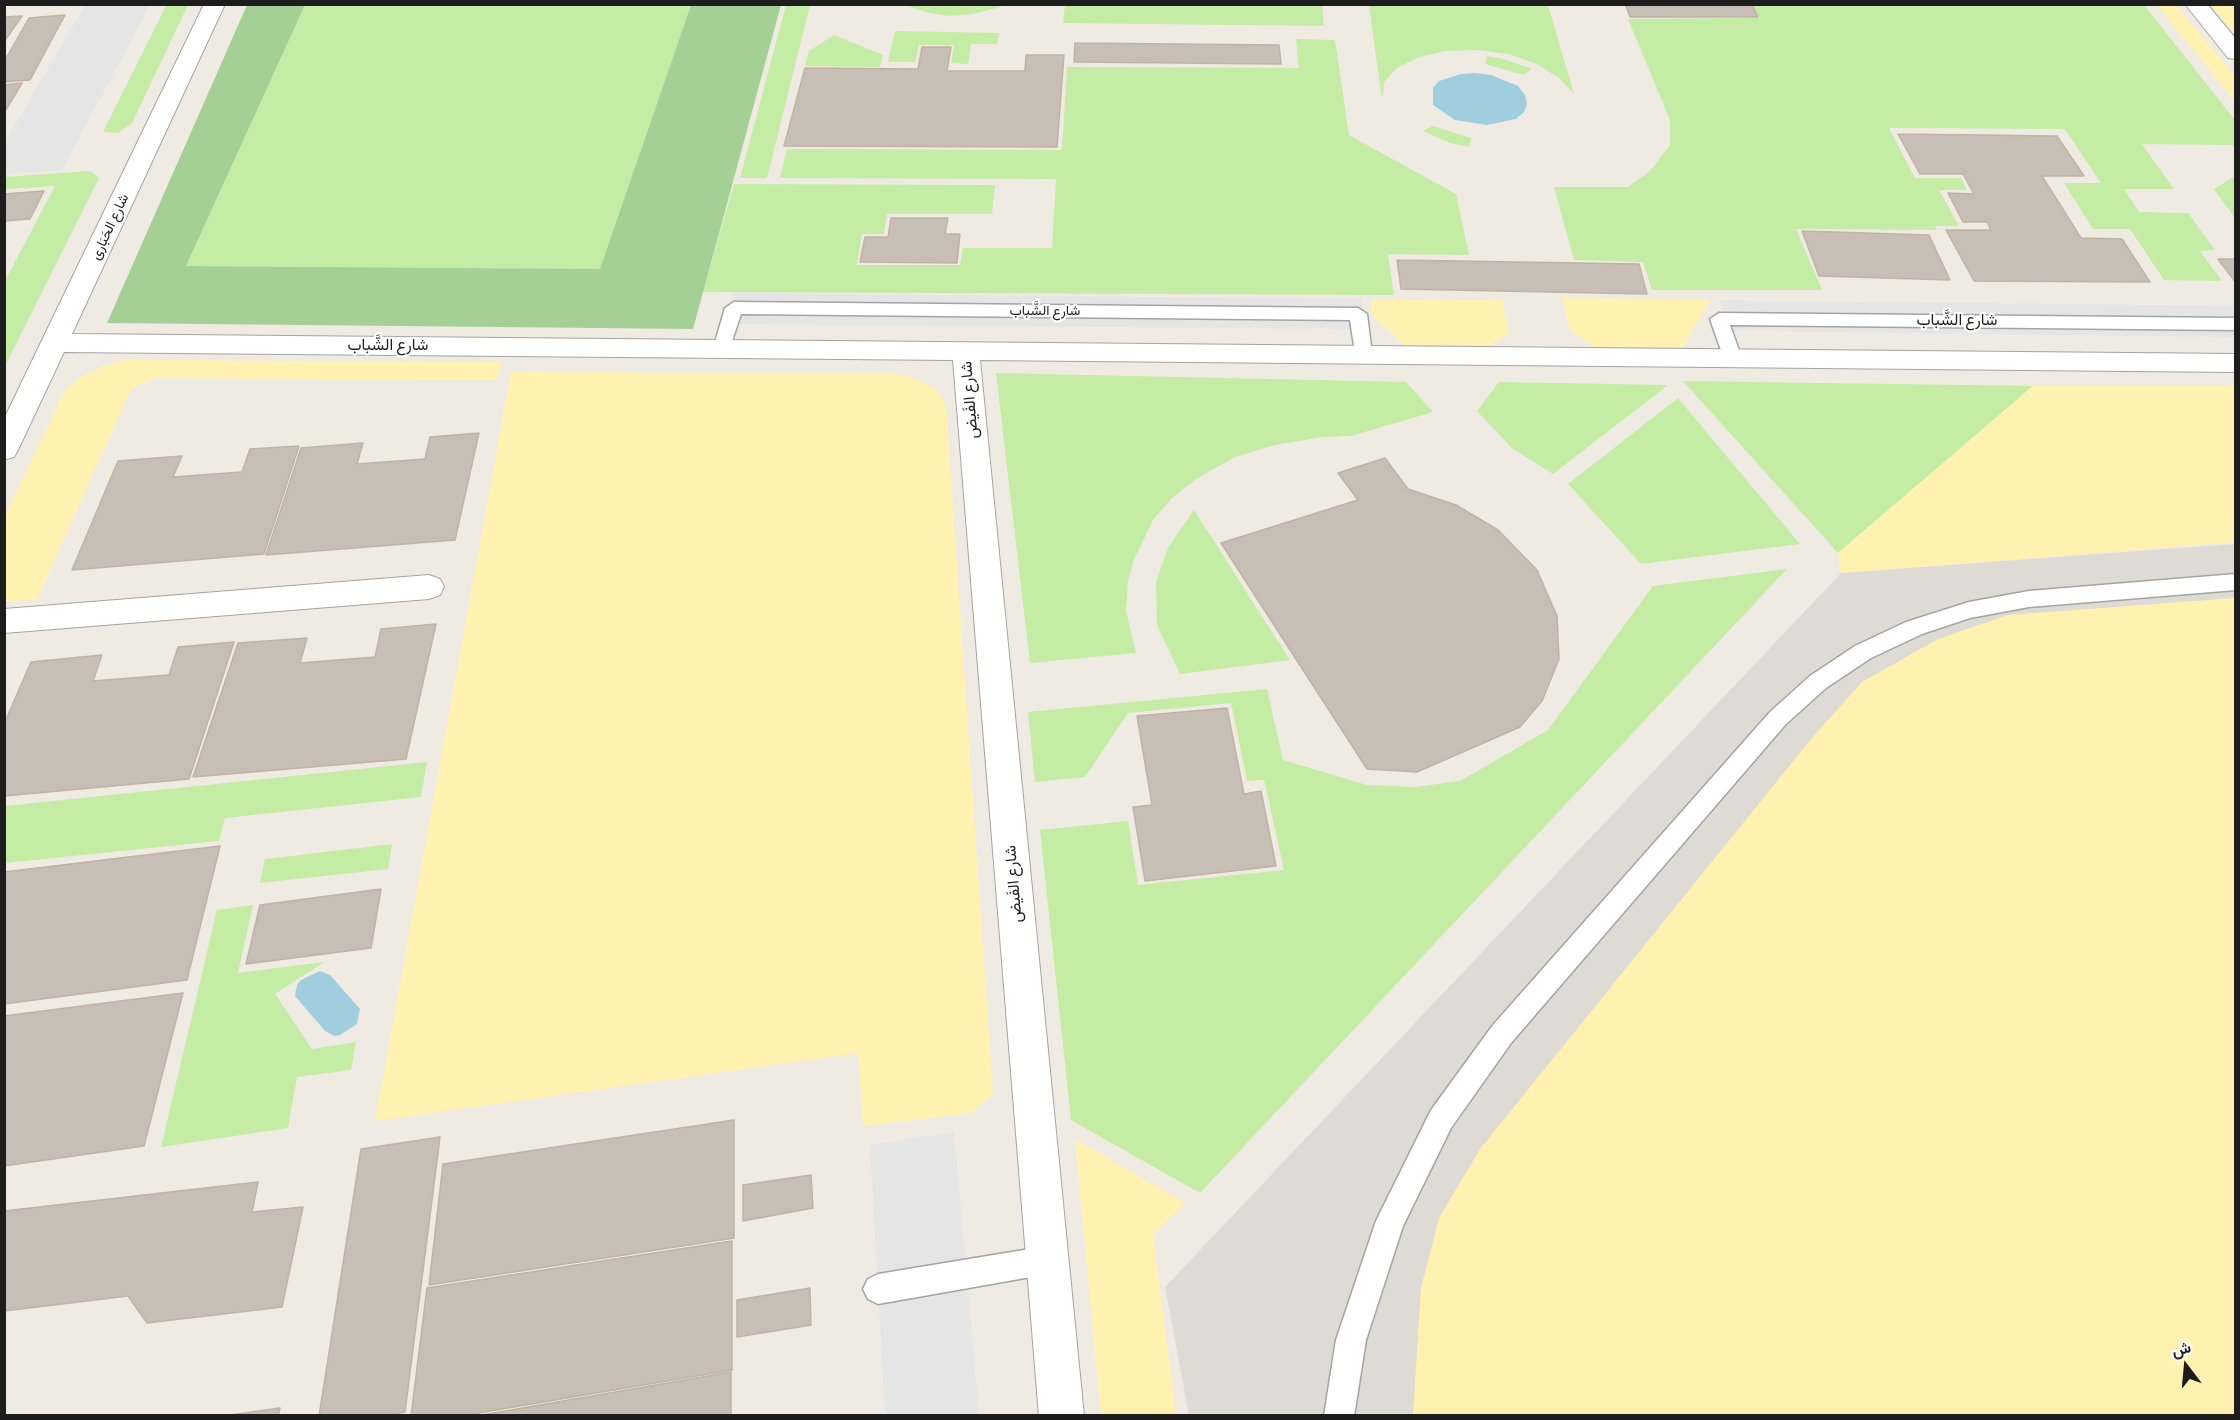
<!DOCTYPE html>
<html>
<head>
<meta charset="utf-8">
<style>
  body { margin:0 }
  #map { position:relative; width:2240px; height:1420px; overflow:hidden; background:#efebe2; font-family:Manrope,Vazirmatn,sans-serif }
  canvas { display:block }
  .frame { position:absolute; inset:0; border:6px solid #1d1d1d; pointer-events:none }
  .north { position:absolute; left:2156px; top:1336px; width:60px; height:60px; -webkit-text-stroke:4px #fff; paint-order:stroke; rotate:344deg; font-size:16px; font-weight:700; line-height:24px; text-align:center; color:#1d1d1d }
  .north::after { content:''; display:block; margin:auto; width:21px; height:27px; background:#1d1d1d; clip-path:polygon(50% 0,100% 100%,50% 72%,0 100%) }
</style>
</head>
<body>
<div id="map">
<canvas width="2240" height="1420"></canvas>
<div class="frame"></div>
<div class="north">ش</div>
</div>
<script>
const c = document.querySelector('canvas').getContext('2d');
c.lineJoin = 'round';
function paint(path, color) { c.fillStyle = color; c.fill(path, 'evenodd'); }
const toPath = rows => new Path2D(rows.map(r => 'M' + r).join(''));
function stroke(path, color, width, dash) { c.strokeStyle = color; c.lineWidth = width; c.lineCap = dash ? 'butt' : 'round'; c.setLineDash(dash || []); c.stroke(path); }
function drawText(font, color, halo, rows, align = 'center') {
  c.font = font + ' Manrope,Vazirmatn,sans-serif'; c.lineWidth = 4.5; c.setLineDash([]); c.textBaseline = 'middle'; c.strokeStyle = halo; c.fillStyle = color; for (const [text, x, y, turn = 0] of rows) {
    c.save(); c.translate(x, y); c.rotate((+turn || 0) * Math.PI / 180); c.textAlign = isNaN(turn) ? turn : align; if (halo) c.strokeText(text, 0, 0); c.fillText(text, 0, 0); c.restore();
  }
}
const airport = toPath([
  [2235,544,2235,1415,1189,1415,1165,1287,1841,573]
]);
const grass = toPath([
  [167,4,188,5,132,123,118,133,103,132],
  [1322,4,1324,26,1063,23,1065,5],
  [305,5,691,5,601,269,186,266],
  [786,5,810,5,767,178,740,178],
  [905,5,1007,5,974,14,949,16,925,12],
  [1369,5,1548,5,1574,94,1559,78,1537,64,1508,54,1477,50,1446,51,1419,57,1397,68,1384,82,1382,100],
  [1753,5,2144,5,2235,120,2235,145,2142,144,2174,189,2124,189,2139,212,2188,213,2215,250,2200,251,2222,281,2164,280,2130,229,2093,229,2064,183,2101,183,2065,129,1889,128,1915,178,1961,178,1967,190,1939,190,1959,226,1935,226,1937,230,1796,229,1822,290,1652,290,1643,262,1574,260,1554,187,1628,187,1650,171,1670,145,1670,120,1628,19,1759,18],
  [895,31,999,33,997,44,971,44,968,64,951,63,954,45,919,45,915,62,888,62],
  [834,35,883,55,880,67,805,66,809,51],
  [1296,39,1335,40,1349,135,1456,194,1469,255,1388,254,1394,295,703,292,734,184,995,185,992,214,887,214,884,234,862,234,857,265,960,265,963,248,1052,248,1056,179,780,178,787,149,1062,150,1067,67,1299,68],
  [1487,56,1504,59,1532,69,1523,75,1485,64],
  [1433,126,1471,138,1469,147,1450,143,1423,131],
  [90,171,99,178,5,366,5,281,55,186,5,189,5,177],
  [2235,176,2235,218,2214,189],
  [996,373,1406,382,1433,412,1351,436,1323,437,1275,445,1235,457,1196,479,1171,499,1153,520,1133,562,1128,581,1126,611,1136,653,1030,663],
  [1683,381,2033,386,1838,553],
  [1499,382,1668,385,1553,474,1512,448,1477,411],
  [1678,398,1800,544,1641,564,1568,484],
  [1194,510,1290,660,1180,674,1157,625,1156,582,1168,548],
  [1787,569,1200,1193,1071,1120,1040,830,1128,821,1138,885,1284,870,1264,780,1247,781,1231,703,1128,713,1085,777,1035,782,1028,712,1267,689,1283,760,1367,785,1415,787,1460,781,1548,730,1653,586],
  [427,762,421,797,225,818,219,841,5,863,5,806],
  [392,844,388,869,260,883,265,859],
  [253,905,238,973,324,962,275,994,312,1049,356,1042,351,1070,297,1077,288,1128,161,1147,217,910]
]);
const forest = toPath([
  [247,5,305,5,186,266,600,269,691,5,781,5,693,329,107,323]
]);
const sand = toPath([
  [2157,5,2176,5,2235,76,2235,102],
  [2211,5,2235,5,2235,33],
  [1562,298,1711,299,1683,347,1595,347,1570,330],
  [1371,300,1502,300,1509,333,1489,346,1404,345,1372,315],
  [122,360,503,362,495,380,156,378,131,389,37,599,5,602,5,516,63,394,75,381,99,368],
  [511,372,898,374,920,380,935,389,946,406,993,1094,971,1113,863,1126,858,1053,375,1121],
  [2033,386,2235,386,2235,542,1841,573,1838,553],
  [2235,598,2235,1415,1413,1415,1421,1288,1439,1218,1480,1149,1811,739,1862,682,1938,639,2008,615],
  [1075,1139,1185,1203,1153,1236,1176,1415,1101,1415]
]);
const parking = toPath([
  [85,5,150,5,62,170,5,174,5,142],
  [734,293,1361,299,1365,329,726,324],
  [1720,300,2235,306,2235,337,1732,331],
  [954,1132,979,1415,885,1415,870,1145]
]);
const water = toPath([
  [1475,73,1491,75,1518,86,1525,95,1527,104,1524,112,1516,119,1487,125,1455,120,1433,105,1433,88,1439,81,1461,74],
  [320,971,330,975,360,1009,357,1024,340,1035,334,1036,325,1031,295,996,297,985,301,980]
]);
const building = toPath([
  [1625,4,1752,4,1758,17,1630,17,1625,4],
  [65,15,30,80,4,82,4,62,29,18,65,15],
  [22,16,4,42,4,17,22,16],
  [1075,43,1279,45,1281,64,1074,62,1075,43],
  [922,47,951,47,947,71,1025,71,1026,55,1064,55,1057,147,784,146,805,68,918,69,922,47],
  [22,83,4,113,4,85,22,83],
  [1898,134,2057,136,2084,176,2042,176,2081,238,2122,239,2150,282,1974,281,1946,230,1991,230,1987,222,1963,222,1948,193,1974,194,1963,174,1920,174,1898,134],
  [44,191,30,219,4,221,4,194,44,191],
  [891,218,948,218,945,234,960,234,957,263,860,262,865,237,888,237,891,218],
  [1802,231,1929,235,1950,280,1819,276,1802,231],
  [2218,259,2236,259,2236,283,2218,259],
  [1397,260,1639,264,1647,294,1401,289,1397,260],
  [479,433,455,540,266,555,301,448,363,443,357,464,425,459,430,437,479,433],
  [299,446,264,554,72,570,118,461,182,456,173,477,242,472,250,449,299,446],
  [1385,458,1408,489,1456,505,1498,530,1537,570,1557,616,1559,659,1542,701,1520,727,1417,772,1367,769,1221,543,1358,500,1338,473,1385,458],
  [436,624,406,759,193,777,238,643,307,638,300,663,375,657,381,629,436,624],
  [234,642,189,779,4,796,4,724,31,662,102,655,93,681,169,675,178,647,234,642],
  [1227,708,1244,794,1261,791,1276,866,1145,881,1133,807,1152,805,1137,716,1227,708],
  [220,846,187,980,4,1004,4,872,220,846],
  [381,889,371,948,246,964,260,905,381,889],
  [183,993,144,1146,4,1166,4,1016,183,993],
  [734,1120,734,1238,429,1285,443,1164,734,1120],
  [440,1137,405,1412,383,1416,319,1416,361,1149,440,1137],
  [811,1175,813,1208,743,1221,743,1185,811,1175],
  [258,1182,252,1212,303,1207,282,1307,147,1323,128,1296,4,1311,4,1211,258,1182],
  [732,1241,732,1370,461,1416,411,1416,427,1288,732,1241],
  [810,1288,811,1325,737,1337,737,1300,810,1288],
  [731,1372,731,1416,476,1416,731,1372],
  [280,1408,278,1416,223,1416,280,1408]
]);
const lane = toPath([
  [734,302,1358,308,1367,314,1372,355,1363,361,1356,359,1350,320,741,314,728,353,716,353,713,349,725,308,734,302],
  [1719,313,2236,318,2236,330,1730,325,1742,359,1733,365,1724,359,1710,319,1719,313],
  [2236,574,2236,590,2029,607,1970,618,1922,634,1871,658,1826,688,1786,724,1511,1043,1451,1128,1403,1226,1366,1340,1354,1416,1324,1416,1336,1340,1376,1221,1431,1110,1493,1025,1770,712,1810,676,1855,646,1906,622,1969,602,2029,591,2236,574],
  [1048,1246,1058,1250,1062,1260,1058,1270,1048,1274,878,1304,868,1299,863,1289,868,1279,878,1274,1048,1246]
]);
const street = toPath([
  [204,4,225,4,72,334,2236,354,2236,372,980,360,1084,1416,1039,1416,953,360,64,352,18,450,14,457,4,460,4,419,204,4],
  [2185,4,2207,4,2236,39,2236,59,2228,58,2185,4],
  [429,575,440,579,444,587,440,595,429,599,4,633,4,609,429,575]
]);
const farStreetnames = [
  ["شارع الحَبَارى",110,227,-65],
  ["شارع الشَّباب",1045,311]
];
const streetNames = [
  ["شارع الشَّباب",1957,321],
  ["شارع الشَّباب",388,346],
  ["شارع الفَيض",970,400,-95],
  ["شارع الفَيض",1014,884,-95]
];
paint(airport, '#dddbd4');
paint(grass, '#c5eca5');
paint(forest, '#a4d095');
paint(sand, '#fff2b0');
paint(parking, '#e5e5e5');
paint(water, '#a0cedf');
paint(building, '#c7beb5');
stroke(building, '#c1b2a4', 1.5);
stroke(lane, '#a4a4a4', 3);
stroke(street, '#a4a4a4', 2);
paint(lane, '#fff');
paint(street, '#fff');
drawText('14px', '#1d1d1d', '#fff', farStreetnames);
drawText('16px', '#1d1d1d', '#fff', streetNames);
</script>
</body>
</html>
